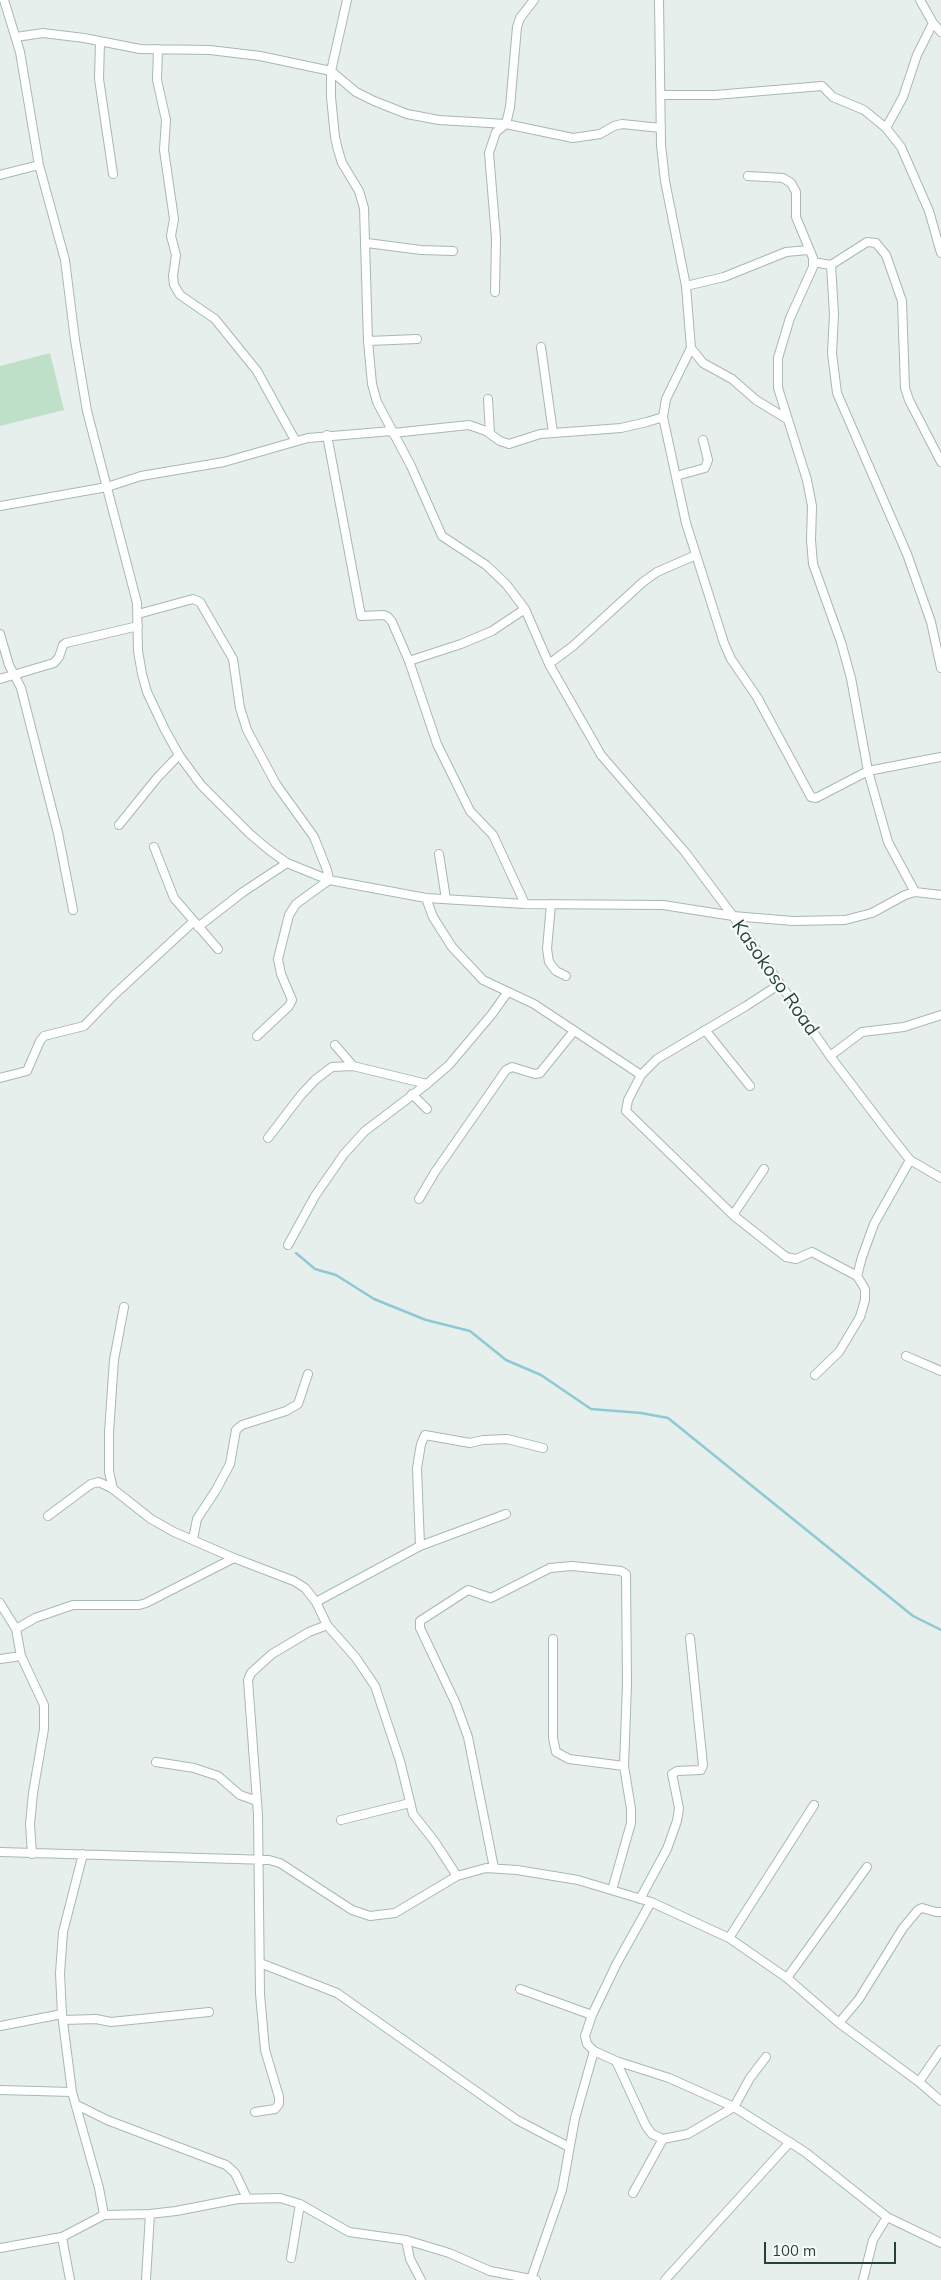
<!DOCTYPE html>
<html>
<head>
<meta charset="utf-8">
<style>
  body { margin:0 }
  #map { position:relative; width:941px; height:2280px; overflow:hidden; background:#e6efeb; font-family:Mulish,sans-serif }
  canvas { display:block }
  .scale { position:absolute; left:764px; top:2242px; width:132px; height:22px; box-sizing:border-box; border:2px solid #24423a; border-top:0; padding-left:6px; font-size:15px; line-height:18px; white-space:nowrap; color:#24423a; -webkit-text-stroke:4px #f7fbf9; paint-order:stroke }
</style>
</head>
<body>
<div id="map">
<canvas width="941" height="2280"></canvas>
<div class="scale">100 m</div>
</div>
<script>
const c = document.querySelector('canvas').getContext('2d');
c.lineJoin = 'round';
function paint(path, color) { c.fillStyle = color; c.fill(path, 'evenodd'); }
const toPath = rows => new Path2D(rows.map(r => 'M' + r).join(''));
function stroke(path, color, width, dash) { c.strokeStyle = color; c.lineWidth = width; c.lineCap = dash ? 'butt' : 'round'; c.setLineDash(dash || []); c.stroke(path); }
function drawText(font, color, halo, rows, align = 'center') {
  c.font = font + ' Mulish,sans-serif'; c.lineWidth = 4.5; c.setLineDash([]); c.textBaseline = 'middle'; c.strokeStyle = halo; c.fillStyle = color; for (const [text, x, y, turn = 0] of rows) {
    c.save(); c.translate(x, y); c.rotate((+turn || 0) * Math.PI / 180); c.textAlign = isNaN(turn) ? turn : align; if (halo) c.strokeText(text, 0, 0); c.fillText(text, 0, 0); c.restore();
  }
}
const green = toPath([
  [50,353,64,410,0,426,0,366]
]);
const stream = toPath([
  [296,1253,315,1269,336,1275,374,1299,426,1320,470,1331,506,1360,541,1375,591,1409,641,1413,668,1418,913,1616,941,1630]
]);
const street = toPath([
  [4,0,20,52,39,165,65,260,75,340,87,411,137,603,138,651,142,674,147,692,165,730,179,755,201,785,250,834,269,850,287,863,329,880,426,898,525,904,663,905,733,916,830,1056,887,1131,910,1160,941,1178],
  [347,0,331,71,331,97,335,137,338,150,342,163,359,191,364,208,368,341,372,384,377,402,411,466,442,536,486,565,506,584,525,609,549,664,601,755,685,852,733,916,793,921,845,920,872,913,905,895,915,892,941,895],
  [659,0,661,145,665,181,686,286,691,348,703,363,732,379,756,400,787,419],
  [920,0,933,23,941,32],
  [16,37,43,33,84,38,140,49,210,50,260,56,331,71,356,92,374,101,407,114,439,120,506,124,573,138,600,134,614,126,622,124,661,128],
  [100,42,99,79,113,174],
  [158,49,157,80,166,120,164,150,174,219,171,236,176,255,173,276,174,285,180,295,215,319,257,371,295,440],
  [662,95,715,95,822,86,833,97,864,110,886,128,901,147,929,211,941,253],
  [886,128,903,97,917,55,933,23],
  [0,175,39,165],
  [748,176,783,178,791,183,796,192,796,217,813,258,813,267,790,318,778,358,778,388,807,480,812,506,811,540,813,564,841,642,851,678,868,771,888,842,915,892],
  [367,243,421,250,453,251],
  [813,262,831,265,867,242,876,243,886,255,902,301,905,388,909,400,941,462],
  [831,265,834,314,832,353,837,393,907,554,931,622,941,668],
  [686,286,724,277,786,252,808,250],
  [495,292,496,238,489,153,496,132,506,124,510,107,517,27,520,18,534,0],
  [368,341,417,339],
  [541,347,553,433],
  [488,399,490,434],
  [663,417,686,523,724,643,731,659,757,697,811,797,816,798,868,771,941,757],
  [393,433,469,425,486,431,500,441,509,444,540,434,621,428,647,422,663,417,666,399,691,348],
  [327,435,361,616,384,615,388,617,392,622,409,661,461,644,492,631,525,609],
  [676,476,705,468,708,460,703,440],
  [0,506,107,487,141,476,224,462,308,438,392,431],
  [138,614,193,599,200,602,233,659,240,708,247,730,276,784,314,837,327,870,329,880,296,904,289,915,278,959,281,974,292,1000,289,1006,257,1036],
  [0,634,9,665,21,688,58,833,73,910],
  [409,661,437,744,470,811,493,835,525,904],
  [549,664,573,646,643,582,657,572,696,555],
  [0,679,54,663,59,657,63,645,66,643,138,626],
  [119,825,157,778,179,755],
  [154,847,174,898,218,949],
  [439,854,446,899],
  [426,898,433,917,452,947,483,980,534,1004,641,1075],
  [551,904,547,949,549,962,556,971,566,976],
  [198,927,243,892,287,863],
  [780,984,746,1006,657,1059,641,1075,628,1100,626,1111,733,1215,786,1257,796,1259,812,1252,857,1276],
  [705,1030,750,1086],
  [335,1045,353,1066],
  [830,1056,862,1032,904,1027,941,1015],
  [0,1078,27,1071,40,1041,44,1036,84,1026,114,995,193,922],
  [412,1094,427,1109],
  [268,1138,301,1095,315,1080,332,1067,353,1066,427,1084],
  [419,1199,435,1172,506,1070,512,1067,535,1074,540,1073,574,1031],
  [733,1215,764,1169],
  [288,1245,315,1196,344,1154,365,1131,427,1084,449,1065,492,1014,507,993],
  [906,1356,941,1371],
  [815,1375,839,1352,860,1317,865,1300,865,1289,857,1276,862,1257,874,1224,910,1160],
  [113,1489,109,1472,109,1432,114,1360,124,1307],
  [48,1516,91,1484,99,1482,113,1489,151,1519,174,1532,234,1558,294,1581,305,1588,316,1602,327,1625,356,1658,375,1686,400,1761,413,1814,435,1842,457,1876],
  [193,1539,197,1519,216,1490,230,1464,236,1430,242,1425,286,1411,298,1404,308,1374],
  [420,1546,417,1468,421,1444,425,1435,470,1443,483,1440,507,1439,543,1448],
  [316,1602,420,1546,506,1514],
  [0,1603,16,1629,21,1656,44,1705,44,1729,33,1793,30,1824,32,1854],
  [16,1629,35,1618,73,1605,139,1605,146,1603,234,1558],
  [553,1639,553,1738,556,1752,569,1759,624,1766],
  [0,1659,21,1656],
  [156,1762,194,1768,218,1776,240,1795,257,1801],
  [341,1820,410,1803],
  [0,1852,269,1860,280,1863,352,1910,370,1916,395,1913,457,1876,486,1868,517,1870,578,1880,651,1902,729,1938,787,1978,839,2023,919,2082,941,2101],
  [494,1868,468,1737,456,1704,420,1628,420,1621,468,1590,491,1598,550,1568,572,1566,621,1571,626,1574,627,1684,624,1766,631,1809,631,1823,612,1890],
  [640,1899,667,1849,677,1821,679,1808,672,1774,677,1771,701,1770,703,1765,690,1638],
  [651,1902,617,1963,592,2015,585,2036,587,2044,594,2051,616,2061,669,2078,734,2107,805,2152,887,2217,941,2243],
  [729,1938,814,1805],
  [260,1963,337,1993,517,2120,569,2147],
  [787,1978,867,1867],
  [520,1989,592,2015],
  [63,2020,96,2019,111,2022,209,2012],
  [839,2023,859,1999,903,1928,918,1910,922,1908,936,1912,941,1912],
  [0,2026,62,2014],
  [616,2061,646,2126,652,2134,663,2139],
  [919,2082,941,2050],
  [0,2090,72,2092],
  [77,2105,107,2120,226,2165,235,2173,247,2198],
  [255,2112,275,2109,279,2104,279,2097,265,2050,260,1994,258,1815,248,1680,251,1673,272,1654,309,1632,327,1625],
  [633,2193,663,2139,688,2134,734,2107,750,2078,766,2057],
  [104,2215,150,2214,176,2211,238,2199,280,2198,300,2204,349,2232,406,2240,449,2253,490,2271,536,2280],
  [62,2237,70,2280],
  [406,2240,410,2259,421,2280],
  [0,2248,62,2237,104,2215,99,2188,72,2092,62,2014,60,1973,63,1932,83,1854],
  [291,2258,300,2204],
  [531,2279,562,2190,575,2118,594,2051],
  [146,2280,150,2214],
  [665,2280,790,2142],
  [863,2280,873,2240,887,2217]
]);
const streetNames = [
  ["Kasokoso Road",775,978,55]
];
paint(green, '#bfe0c8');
stroke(stream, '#8ec9d4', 2.5);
stroke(street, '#a8b8b2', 10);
stroke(street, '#fff', 8);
drawText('19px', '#24423a', '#f7fbf9', streetNames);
</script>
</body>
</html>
